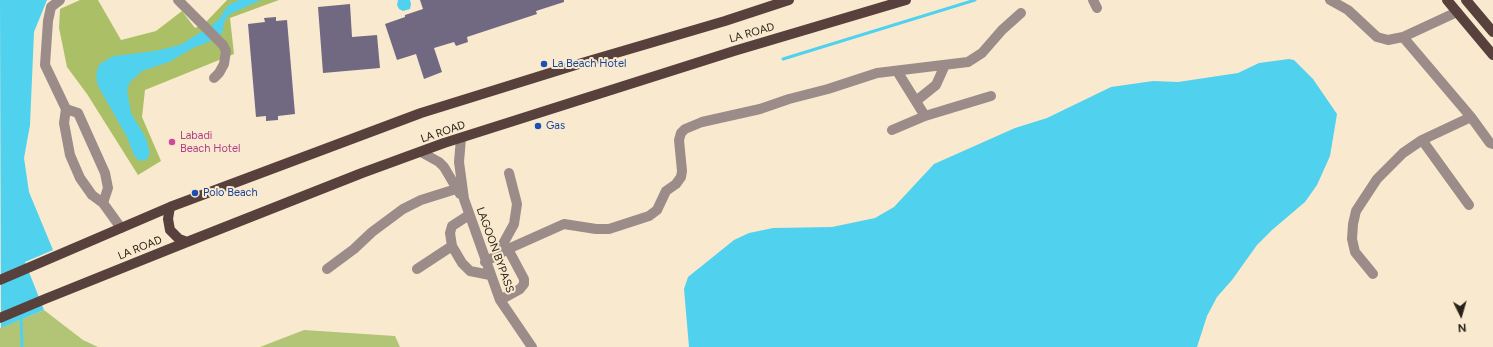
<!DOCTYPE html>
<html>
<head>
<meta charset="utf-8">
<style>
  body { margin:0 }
  #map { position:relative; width:1493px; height:347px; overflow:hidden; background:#f9eacf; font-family:Figtree,sans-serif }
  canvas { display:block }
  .north { position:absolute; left:1441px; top:295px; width:40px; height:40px; -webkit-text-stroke:3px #f9eacf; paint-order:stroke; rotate:175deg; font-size:11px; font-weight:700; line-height:16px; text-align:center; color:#282218 }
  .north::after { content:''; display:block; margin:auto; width:14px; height:18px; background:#282218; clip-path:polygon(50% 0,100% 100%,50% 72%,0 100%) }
</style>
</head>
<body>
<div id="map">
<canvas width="1493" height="347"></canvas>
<div class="north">N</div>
</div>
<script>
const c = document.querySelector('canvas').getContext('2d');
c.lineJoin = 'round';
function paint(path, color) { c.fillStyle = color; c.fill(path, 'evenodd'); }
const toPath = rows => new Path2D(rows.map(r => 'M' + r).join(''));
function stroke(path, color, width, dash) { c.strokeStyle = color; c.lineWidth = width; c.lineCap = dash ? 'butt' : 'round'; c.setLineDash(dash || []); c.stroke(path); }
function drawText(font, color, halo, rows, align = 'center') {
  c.font = font + ' Figtree,sans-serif'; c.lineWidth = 4; c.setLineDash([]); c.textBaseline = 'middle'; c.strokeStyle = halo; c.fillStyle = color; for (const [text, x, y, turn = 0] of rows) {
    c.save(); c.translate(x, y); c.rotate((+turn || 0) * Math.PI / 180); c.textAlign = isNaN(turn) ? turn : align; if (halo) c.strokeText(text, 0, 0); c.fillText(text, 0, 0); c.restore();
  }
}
const green = toPath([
  [44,310,83,340,98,347,0,347,0,328],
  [304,330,395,336,400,347,260,347]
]);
const forest = toPath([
  [80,0,98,0,121,40,156,31,182,11,195,28,206,22,227,0,279,0,230,18,234,54,145,90,142,117,161,161,138,175,87,94,67,67,59,28,60,9]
]);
const water = toPath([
  [0,0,47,0,34,32,30,125,24,158,29,192,53,250,25,262,44,310,1,328],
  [240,0,261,0,230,14,225,20,222,33,216,39,193,48,169,62,142,71,130,82,127,90,131,113,146,138,150,154,147,159,142,161,137,159,134,155,127,137,98,86,96,75,99,65,106,60,114,56,155,51,180,45,211,26,219,19,227,7,232,3],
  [398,0,410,0,411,4,410,9,403,11,399,9,397,5],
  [1289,59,1294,60,1313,79,1337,114,1330,156,1317,185,1305,202,1272,230,1257,245,1232,280,1217,297,1207,316,1197,347,689,347,684,289,688,277,734,240,749,233,773,228,832,227,875,218,894,207,934,164,1015,128,1047,118,1111,87,1153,81,1178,82,1238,73,1259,63]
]);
const stream = toPath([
  [783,59,975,0],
  [21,317,22,347]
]);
const building = toPath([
  [420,0,564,0,564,2,536,11,537,14,467,37,468,42,456,46,454,42,434,48,442,72,424,79,416,54,397,60,385,24,405,17,405,15,423,9],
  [350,4,352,37,377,35,380,68,323,73,318,7],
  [276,17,276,21,287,20,295,114,278,116,278,120,266,121,266,116,256,117,248,24,265,22,264,18]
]);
const minor = toPath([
  [60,0,51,7,48,21,45,65,66,109,64,123,70,155,80,178,92,195,103,203,121,228],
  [178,0,223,45,226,51,224,64,219,73,214,78],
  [1093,0,1097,8],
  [1330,0,1348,10,1377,37,1388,40,1403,37,1457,12],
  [1403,37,1471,117,1490,143,1493,144],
  [916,101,936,85,945,65],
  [66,109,78,113,105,173,108,188,103,203],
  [925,116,991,96],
  [892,130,925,116,897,71],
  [461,138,459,162,464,199,500,300,532,347],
  [1422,140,1469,205],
  [421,152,439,162,444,167,460,194],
  [469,215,452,226,450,233,452,246,462,263,470,271,490,275],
  [501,253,503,244,514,224,517,204,509,173],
  [485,262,508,249,564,224,596,229,609,229,649,216,657,210,666,191,676,184,681,177,682,171,679,140,681,133,685,129,702,122,760,109,789,99,828,89,877,73,968,62,982,53,1002,30,1021,13],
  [327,269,354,249,372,232,403,209,421,200,456,189],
  [417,269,452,246],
  [1373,274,1355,252,1352,239,1353,224,1356,211,1377,179,1403,153,1422,140,1471,117],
  [500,300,520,289,524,284,524,279,508,249]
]);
const major = toPath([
  [1447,0,1493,55],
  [1466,0,1493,32],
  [170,207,168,219,170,230,179,239,187,242],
  [0,280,170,207,421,113,582,63,725,21,789,0],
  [0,318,45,299,187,242,362,173,444,143,734,51,906,0]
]);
const markers = [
  [544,64,4,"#1a4fb4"],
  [538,126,4,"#1a4fb4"],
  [172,142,4,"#d1479c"],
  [195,193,4,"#1a4fb4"]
];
const streetNames = [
  ["LA ROAD",752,33,-16],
  ["LA ROAD",443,132,-19],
  ["LA ROAD",140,248,-22],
  ["LAGOON BYPASS",495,250,70]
];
const transitNames = [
  ["La Beach Hotel",552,64],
  ["Gas",546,126],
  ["Polo Beach",203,193]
];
const hotelNames = [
  ["Labadi",180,136],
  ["Beach Hotel",180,149]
];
paint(green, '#b2c576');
paint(forest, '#abc066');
paint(water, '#50d1ee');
stroke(stream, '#50d1ee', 3);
paint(building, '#706981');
stroke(minor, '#9b8c8a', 10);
stroke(major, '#58403d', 10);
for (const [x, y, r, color] of markers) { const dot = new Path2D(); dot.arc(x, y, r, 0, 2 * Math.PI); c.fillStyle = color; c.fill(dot); stroke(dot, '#f9eacf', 1.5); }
drawText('11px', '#282218', '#f9eacf', streetNames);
drawText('11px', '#164399', '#f9eacf', transitNames, 'left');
drawText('11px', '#b23c85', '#f9eacf', hotelNames, 'left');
</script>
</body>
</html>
